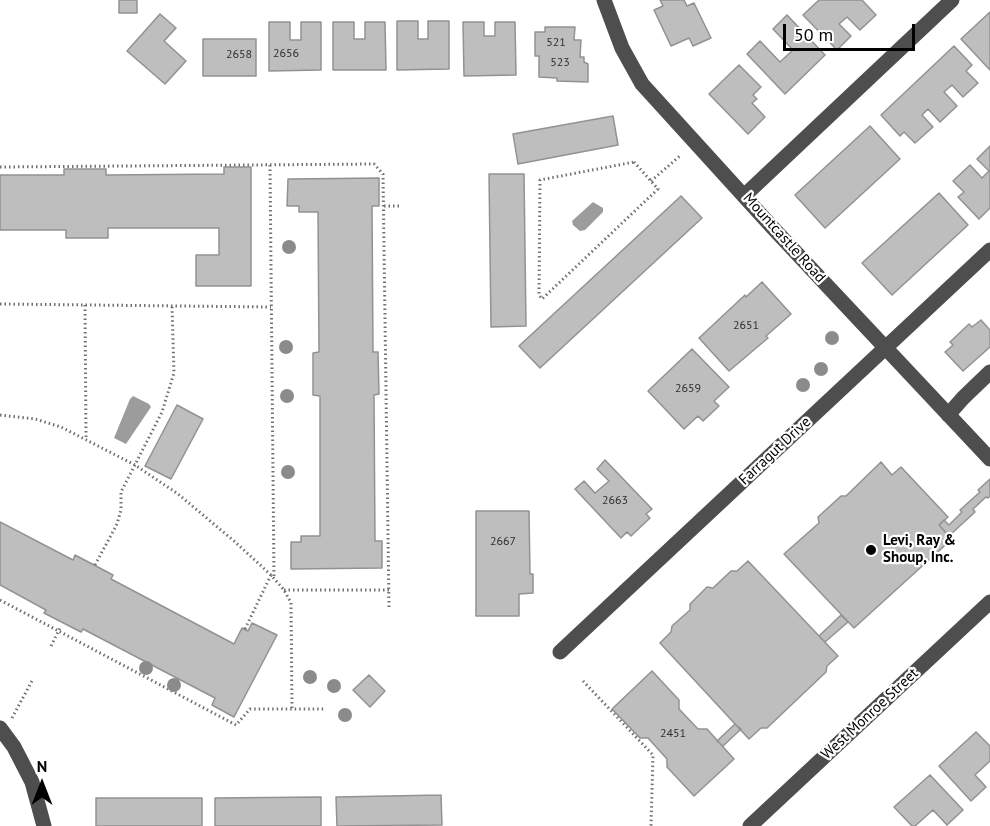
<!DOCTYPE html>
<html>
<head>
<meta charset="utf-8">
<style>
  body { margin:0 }
  #map { position:relative; width:990px; height:826px; overflow:hidden; background:#fff; font-family:"PT Sans",sans-serif }
  canvas { display:block }
  .north { position:absolute; left:12px; top:754px; width:60px; height:60px; -webkit-text-stroke:4px #fff; paint-order:stroke; rotate:0deg; font-size:16px; font-weight:700; line-height:24px; text-align:center; color:#000 }
  .north::after { content:''; display:block; margin:auto; width:21px; height:27px; background:#000; clip-path:polygon(50% 0,100% 100%,50% 72%,0 100%) }
  .scale { position:absolute; left:783px; top:24px; width:132px; height:27px; box-sizing:border-box; border:3px solid #000; border-top:0; padding-left:8px; font-size:18px; line-height:21px; white-space:nowrap; color:#000; -webkit-text-stroke:4px #fff; paint-order:stroke }
</style>
</head>
<body>
<div id="map">
<canvas width="990" height="826"></canvas>
<div class="north">N</div>
<div class="scale">50 m</div>
</div>
<script>
const c = document.querySelector('canvas').getContext('2d');
c.lineJoin = 'round';
function paint(path, color) { c.fillStyle = color; c.fill(path, 'evenodd'); }
const toPath = rows => new Path2D(rows.map(r => 'M' + r).join(''));
function stroke(path, color, width, dash) { c.strokeStyle = color; c.lineWidth = width; c.lineCap = dash ? 'butt' : 'round'; c.setLineDash(dash || []); c.stroke(path); }
function drawText(font, color, halo, rows, align = 'center') {
  c.font = font + ' "PT Sans",sans-serif'; c.lineWidth = 4.5; c.setLineDash([]); c.textBaseline = 'middle'; c.strokeStyle = halo; c.fillStyle = color; for (const [text, x, y, turn = 0] of rows) {
    c.save(); c.translate(x, y); c.rotate((+turn || 0) * Math.PI / 180); c.textAlign = isNaN(turn) ? turn : align; if (halo) c.strokeText(text, 0, 0); c.fillText(text, 0, 0); c.restore();
  }
}
const water = toPath([
  [593,202,603,208,603,212,585,230,580,231,573,225,572,221],
  [133,396,149,404,151,407,126,444,114,438,130,399]
]);
const building = toPath([
  [119,0,137,0,137,13,119,13,119,0],
  [660,0,684,0,687,6,694,3,711,38,693,46,689,38,671,46,654,10,663,6,660,0],
  [819,0,862,0,876,15,860,30,847,17,839,24,851,36,837,50,803,15,819,0],
  [990,12,990,70,961,39,990,12],
  [160,14,176,28,164,41,186,61,165,84,127,51,160,14],
  [787,15,825,55,785,94,747,54,760,41,780,62,793,50,773,29,787,15],
  [397,21,418,21,418,39,428,39,428,21,449,21,449,69,397,70,397,21],
  [269,22,290,22,290,40,301,40,301,22,321,22,321,70,269,71,269,22],
  [333,22,354,22,354,39,365,39,365,22,385,22,386,70,333,70,333,22],
  [463,22,484,22,484,36,495,36,495,22,515,22,516,75,464,76,463,22],
  [545,27,575,27,574,40,581,40,580,57,584,57,584,62,588,64,588,82,557,81,557,78,539,77,539,56,535,56,535,32,545,32,545,27],
  [203,39,256,39,256,76,203,76,203,39],
  [954,46,972,65,966,71,978,83,963,97,952,85,944,92,957,106,940,122,928,109,922,115,933,127,915,143,904,132,900,136,881,115,954,46],
  [739,65,761,87,753,95,757,99,752,103,765,117,748,134,709,94,739,65],
  [613,116,618,145,518,164,513,134,613,116],
  [870,126,900,159,825,228,795,195,870,126],
  [990,146,990,208,979,219,958,197,964,192,953,181,970,165,982,178,989,171,977,159,990,146],
  [224,167,251,167,251,286,196,286,196,255,219,255,219,228,108,228,108,238,66,238,66,230,0,230,0,175,64,175,64,169,106,169,106,175,224,174,224,167],
  [489,174,524,174,526,326,491,327,489,174],
  [379,178,379,206,372,206,373,352,378,352,379,394,374,395,375,541,382,541,382,568,291,569,291,542,301,542,301,536,320,536,320,396,313,395,313,353,319,352,318,212,299,212,299,206,287,206,288,179,379,178],
  [939,193,968,225,892,295,862,263,939,193],
  [681,196,702,218,540,368,519,346,681,196],
  [762,282,791,314,766,336,768,338,729,371,699,338,745,295,746,297,762,282],
  [981,320,990,330,990,347,963,371,945,352,953,345,950,342,969,324,972,327,981,320],
  [692,349,729,387,714,401,719,406,703,421,698,416,684,429,648,391,692,349],
  [177,405,203,419,171,479,145,466,177,405],
  [605,460,652,509,646,514,650,518,631,536,627,532,621,538,575,489,584,481,595,493,609,481,597,469,605,460],
  [881,462,892,475,901,467,948,517,939,525,952,539,854,628,784,554,819,523,818,517,841,496,846,496,881,462],
  [990,479,990,496,988,498,986,497,973,509,975,512,949,536,939,525,944,520,949,525,962,512,960,510,980,492,978,490,990,479],
  [476,511,529,511,530,574,533,574,533,593,519,594,519,616,476,616,476,511],
  [0,522,73,560,75,555,113,575,111,579,234,644,242,628,248,631,252,623,277,635,234,717,212,705,215,698,83,629,81,632,44,613,46,610,0,585,0,522],
  [748,561,838,656,827,666,826,672,767,728,761,728,749,739,660,643,671,632,672,626,690,610,690,604,707,587,713,588,731,571,737,571,748,561],
  [841,615,848,622,825,642,819,636,841,615],
  [652,671,679,700,679,709,698,729,707,729,734,759,694,796,667,767,667,759,648,738,640,738,612,709,652,671],
  [369,675,385,691,370,707,353,690,369,675],
  [735,724,741,729,723,746,717,741,735,724],
  [976,732,990,746,990,761,975,775,986,787,971,801,939,766,976,732],
  [930,775,963,810,947,825,933,810,915,826,912,826,894,807,930,775],
  [441,795,442,825,337,826,336,797,441,795],
  [321,797,321,826,215,826,215,798,321,797],
  [96,798,202,798,202,826,96,826,96,798]
]);
const path = toPath([
  [634,162,658,189,542,299,539,295,540,180,634,162],
  [270,165,274,578],
  [0,167,374,164,383,174,389,607],
  [651,181,681,155],
  [384,206,400,206],
  [0,304,271,307],
  [85,305,86,438],
  [0,415,35,419,61,427,135,465,178,494,234,541,271,575,284,590,291,603,292,709],
  [95,565,117,524,121,510,121,492,162,412,174,373,172,306],
  [284,590,389,590],
  [0,600,236,725,250,709,324,709],
  [245,629,271,575],
  [51,646,61,626],
  [583,681,653,755,651,826],
  [12,718,33,679]
]);
const minor = toPath([
  [604,0,622,48,642,84,772,227,990,459],
  [745,195,952,0],
  [948,415,963,398,990,372],
  [560,652,990,250],
  [0,728,14,747,32,782,44,826],
  [750,826,990,602]
]);
const trees = [
  [289,247],
  [832,338],
  [286,347],
  [821,369],
  [803,385],
  [287,396],
  [288,472],
  [146,668],
  [310,677],
  [174,685],
  [334,686],
  [345,715]
];
const markers = [
  [871,550,6,"#000"]
];
const numberNames = [
  ["521",556,43],
  ["2656",286,54],
  ["2658",239,55],
  ["523",560,63],
  ["2651",746,326],
  ["2659",688,389],
  ["2663",615,501],
  ["2667",503,542],
  ["2451",673,734]
];
const streetNames = [
  ["Mountcastle Road",784,238,48],
  ["Farragut Drive",775,451,-43],
  ["West Monroe Street",870,714,-43]
];
const poiNames = [
  ["Levi, Ray &",883,541],
  ["Shoup, Inc.",883,558]
];
paint(water, '#9c9c9c');
paint(building, '#bebebe');
stroke(building, '#929292', 1.5);
stroke(path, '#707070', 3, [1.5, 3]);
stroke(minor, '#4e4e4e', 15);
c.fillStyle = '#8b8b8b';
for (const [x, y] of trees) { c.beginPath(); c.arc(x, y, 7, 0, 2 * Math.PI); c.fill(); }
for (const [x, y, r, color] of markers) { const dot = new Path2D(); dot.arc(x, y, r, 0, 2 * Math.PI); c.fillStyle = color; c.fill(dot); stroke(dot, '#fff', 2); }
drawText('12px', '#303030', null, numberNames);
drawText('15px', '#000', '#fff', streetNames);
drawText('bold 15px', '#000', '#fff', poiNames, 'left');
</script>
</body>
</html>
